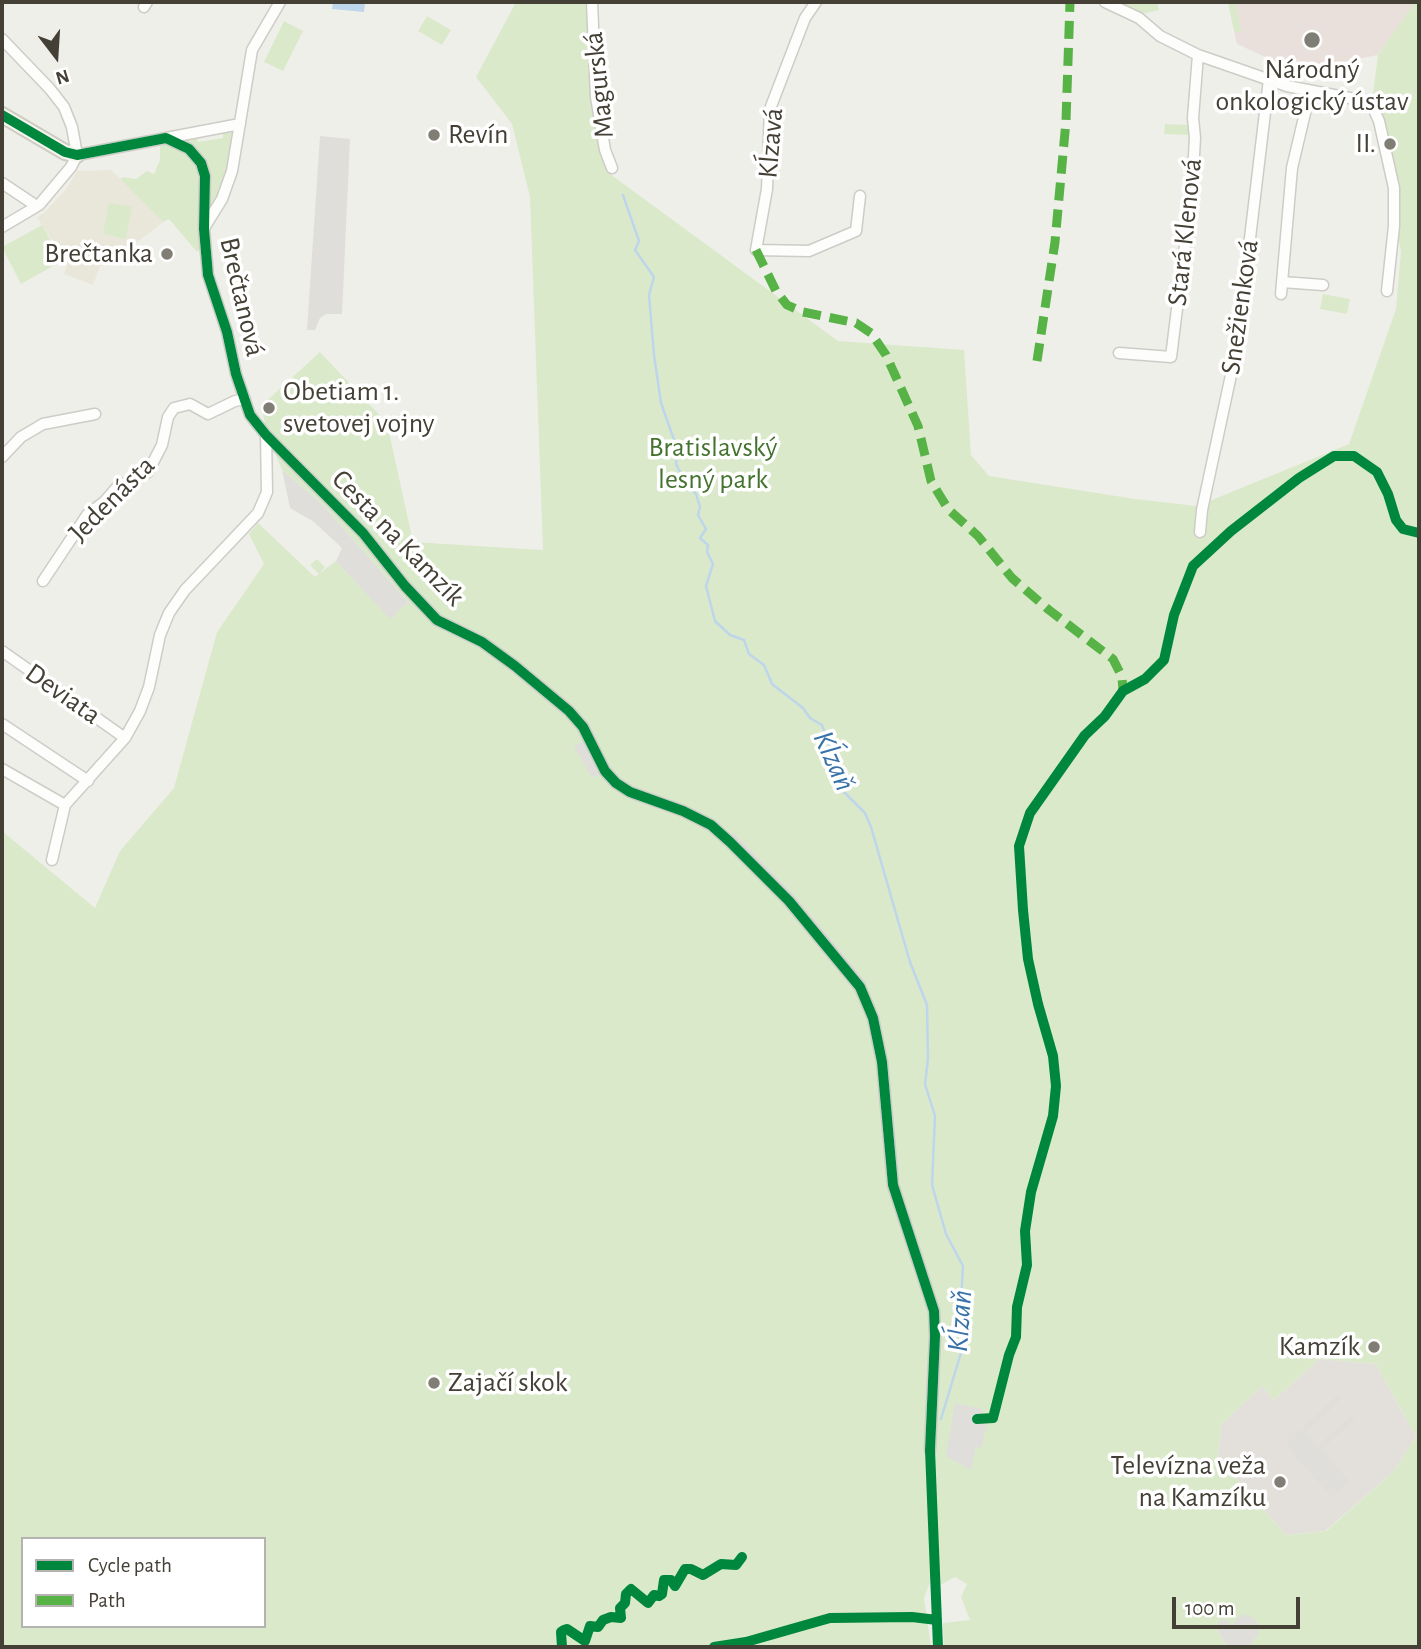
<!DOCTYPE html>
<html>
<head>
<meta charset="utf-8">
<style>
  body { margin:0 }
  #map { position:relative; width:1421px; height:1649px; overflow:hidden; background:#efefea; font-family:"Alegreya Sans",sans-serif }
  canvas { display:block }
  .frame { position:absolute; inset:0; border:4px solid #454036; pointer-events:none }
  .legend { position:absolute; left:21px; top:1537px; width:245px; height:91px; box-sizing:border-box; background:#fff; border:2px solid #b5b3af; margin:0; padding:9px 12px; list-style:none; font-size:21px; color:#454036 }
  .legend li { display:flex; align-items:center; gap:14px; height:35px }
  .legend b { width:35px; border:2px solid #b5b3af }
  .north { position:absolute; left:21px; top:21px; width:70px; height:70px; -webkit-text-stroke:5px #fff; paint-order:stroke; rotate:163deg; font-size:19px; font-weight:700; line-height:28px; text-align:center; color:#454036 }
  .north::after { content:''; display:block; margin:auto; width:24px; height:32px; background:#454036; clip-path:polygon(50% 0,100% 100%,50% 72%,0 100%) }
  .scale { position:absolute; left:1172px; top:1597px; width:128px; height:32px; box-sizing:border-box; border:4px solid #454036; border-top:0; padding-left:9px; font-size:21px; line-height:24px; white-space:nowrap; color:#454036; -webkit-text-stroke:5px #fff; paint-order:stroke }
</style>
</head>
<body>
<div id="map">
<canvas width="1421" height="1649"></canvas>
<div class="frame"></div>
<ul class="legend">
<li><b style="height:9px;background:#00873e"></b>Cycle path</li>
<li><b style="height:9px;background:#57b346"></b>Path</li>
</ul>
<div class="north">N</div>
<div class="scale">100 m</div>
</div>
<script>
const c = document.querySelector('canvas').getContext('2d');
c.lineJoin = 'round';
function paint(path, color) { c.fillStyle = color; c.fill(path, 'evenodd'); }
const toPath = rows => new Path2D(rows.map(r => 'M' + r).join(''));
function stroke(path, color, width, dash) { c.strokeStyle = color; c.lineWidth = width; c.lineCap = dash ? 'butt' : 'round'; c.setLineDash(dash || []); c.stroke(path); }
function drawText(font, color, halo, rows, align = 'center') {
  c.font = font + ' "Alegreya Sans",sans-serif'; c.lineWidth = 7; c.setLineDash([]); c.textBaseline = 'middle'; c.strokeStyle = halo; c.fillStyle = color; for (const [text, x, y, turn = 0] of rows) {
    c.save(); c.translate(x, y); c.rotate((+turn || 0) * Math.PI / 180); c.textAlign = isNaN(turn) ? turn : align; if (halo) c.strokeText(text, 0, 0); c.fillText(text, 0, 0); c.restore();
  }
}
const industrial = toPath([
  [1319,1359,1376,1364,1416,1437,1393,1472,1325,1531,1286,1535,1218,1458,1221,1425,1262,1386,1274,1400]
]);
const education = toPath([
  [111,170,163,222,124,253,121,263,100,266,93,285,64,274,67,266,37,217,44,213,67,188,77,171]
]);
const medical = toPath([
  [1228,2,1416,2,1378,55,1296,71,1237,44]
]);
const green = toPath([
  [516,2,592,2,595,99,610,174,838,341,964,350,971,455,989,476,1135,499,1197,506,1349,444,1396,309,1401,251,1371,110,1378,55,1415,2,1419,2,1419,1647,1249,1647,1258,1635,1232,1625,1216,1627,1227,1647,944,1647,943,1623,970,1620,961,1597,967,1584,955,1577,942,1584,930,1582,924,1598,931,1647,2,1647,2,831,95,908,120,851,174,788,217,632,264,564,249,534,258,523,315,577,319,574,310,565,317,559,325,567,320,573,336,561,390,618,408,602,321,503,282,470,268,436,261,406,320,352,387,423,413,542,543,550,530,197,512,124,476,77],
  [1319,1359,1376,1364,1416,1437,1393,1472,1326,1531,1286,1535,1218,1458,1221,1425,1262,1386,1274,1400],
  [23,1539,264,1539,264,1626,23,1626],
  [1116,2,1157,2,1159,10,1142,14],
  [1228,2,1235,2,1242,32,1234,31],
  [427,16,451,30,442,45,418,31],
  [284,21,303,31,283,71,264,62],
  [1165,124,1189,125,1189,135,1164,134],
  [222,132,232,133,233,139,225,184,208,220,208,172,202,157,185,142,185,139,197,136,198,142,223,138],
  [160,144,173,146,185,153,198,169,201,177,200,249,197,252,169,219,163,222,120,179,123,177,136,179,147,171,154,174,160,160],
  [109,203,132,207,126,239,103,234],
  [42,225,62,261,21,284,2,247],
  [1323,294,1350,299,1347,314,1320,309]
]);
const parking = toPath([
  [320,136,350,139,342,314,326,314,320,318,315,330,307,330],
  [282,470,321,503,408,602,390,619,336,561,342,548,314,522,290,508],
  [583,741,601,773,592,778,574,746],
  [734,833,794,895,866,982,862,985,730,836],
  [1338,1395,1341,1399,1305,1433,1317,1446,1352,1416,1355,1419,1321,1450,1349,1481,1332,1497,1293,1454,1287,1444,1288,1435,1295,1430,1304,1432,1302,1428],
  [955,1403,982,1409,982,1414,987,1422,981,1450,976,1445,971,1470,946,1456],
  [1242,1614,1254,1618,1259,1626,1258,1635,1249,1647,1227,1647,1216,1627,1222,1618,1232,1625]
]);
const water = toPath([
  [333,2,365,3,364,12,332,9]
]);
const stream = toPath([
  [623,195,639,241,635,250,654,277,649,295,654,355,661,403,678,451,676,464,686,484,696,494,700,507,698,515,706,529,700,538,708,545,707,552,713,564,706,586,715,621,730,635,744,640,749,654,764,665,772,684,803,708,810,718,822,725,842,779,844,792,865,813,871,827,910,962,927,1005,928,1059,925,1084,935,1116,932,1185,946,1234,963,1266,961,1303,966,1320,963,1346,941,1419],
  [1419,751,1419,759]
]);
const street = toPath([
  [592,2,596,97,605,150,612,168],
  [816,2,805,18,770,109,767,189,756,250,809,251,856,231,860,196],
  [1105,2,1139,18,1160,36,1198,55,1287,86,1360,100,1373,108,1379,121,1394,188,1394,226,1387,291],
  [144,7,147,2],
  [2,39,50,89,64,107,72,127,77,155],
  [166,138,189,149,201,163,205,176,204,229,208,275,227,332,236,374,250,415,266,435,363,533,405,586,437,620,482,642,515,666,569,711,583,727,605,771,616,783,630,792,683,811,711,825,730,842,789,901,860,987,873,1018,882,1062,893,1185,934,1311,935,1336,930,1450],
  [77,155,240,124],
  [2,183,35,205,39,205],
  [2,227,39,205,71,167,77,155],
  [204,228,222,199,232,171,252,50,280,2],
  [1282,282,1323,285],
  [1281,294,1292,168,1310,92],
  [1119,353,1171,357,1192,188,1195,138,1193,118,1198,55],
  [2,457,21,437,43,424,95,414],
  [1200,532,1202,510,1237,347,1269,79],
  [43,581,87,515,104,502,118,486,141,477,148,472,162,445,168,417,174,408,190,404,208,414,235,401,245,399],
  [2,651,125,738],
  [2,724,88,781],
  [2,769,65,805],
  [52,860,65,805,125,738,140,711,149,687,160,635,169,613,185,590,258,513,267,492,266,435]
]);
const secondary = toPath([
  [2,115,65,152,77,155]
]);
const quiet = toPath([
  [756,250,776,291,787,305,803,312,856,323,871,333,886,355,918,426,931,481,948,509,978,536,1012,578,1049,610,1113,659,1122,677,1123,691],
  [1037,361,1055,242,1066,121,1070,2]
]);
const cycleway = toPath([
  [2,115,65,152,77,155,166,138,189,149,201,163,205,176,204,229,208,275,227,332,236,374,250,415,266,435,363,533,405,586,437,620,482,642,515,666,569,711,583,727,605,771,616,783,630,792,683,811,711,825,730,842,789,901,860,987,873,1018,882,1062,893,1185,934,1311,935,1336,930,1450,938,1647],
  [977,1419,993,1418,1009,1355,1016,1337,1017,1307,1027,1265,1025,1231,1031,1192,1053,1116,1056,1086,1053,1056,1038,1004,1028,959,1023,910,1019,846,1030,813,1085,735,1105,716,1123,691,1145,679,1164,660,1174,615,1193,566,1231,531,1299,478,1334,456,1354,456,1377,472,1388,494,1396,520,1403,529,1419,533],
  [562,1647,561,1632,564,1630,567,1629,585,1641,590,1626,598,1627,603,1620,611,1617,621,1618,620,1608,625,1603,626,1594,631,1589,648,1603,654,1595,659,1596,662,1594,664,1580,671,1580,675,1586,685,1569,691,1569,703,1575,721,1564,736,1565,742,1557],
  [714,1647,746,1642,830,1618,912,1617,937,1620]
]);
const markers = [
  [1312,40,9,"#807d75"],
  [434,135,7,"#807d75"],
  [1390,144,7,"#807d75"],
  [167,254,7,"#807d75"],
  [269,408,7,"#807d75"],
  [1374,1347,7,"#807d75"],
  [434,1383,7,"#807d75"],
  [1280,1482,7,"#807d75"]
];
const poiNames = [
  ["Národný",1312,70,"center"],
  ["onkologický ústav",1312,102,"center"],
  ["Revín",448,135,"left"],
  ["II.",1376,144],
  ["Brečtanka",153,254],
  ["Obetiam 1.",283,392,"left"],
  ["svetovej vojny",283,424,"left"],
  ["Kamzík",1360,1347],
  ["Zajačí skok",448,1383,"left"],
  ["Televízna veža",1266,1466],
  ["na Kamzíku",1266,1498]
];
const streetNames = [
  ["Magurská",599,85,-96],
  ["Kĺzavá",771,143,-85],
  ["Stará Klenová",1185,232,-84],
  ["Brečtanová",242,297,77],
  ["Snežienková",1240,307,-82],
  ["Jedenásta",112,499,-45],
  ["Cesta na Kamzík",398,538,46],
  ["Deviata",63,694,35]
];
const parkNames = [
  ["Bratislavský",713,448],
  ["lesný park",713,480]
];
const waterNames = [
  ["Kĺzaň",834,761,66],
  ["Kĺzaň",960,1321,-86]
];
paint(industrial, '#e3e0db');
paint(education, '#e9e7da');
paint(medical, '#eae0db');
paint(green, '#dbe9cb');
paint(parking, '#dfdeda');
paint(water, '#bdd6eb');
stroke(stream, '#bdd6eb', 2.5);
stroke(street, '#cdccc7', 13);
stroke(secondary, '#ceccc1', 18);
stroke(street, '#fdfdfc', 10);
stroke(secondary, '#f5f4ef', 14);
stroke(quiet, '#57b346', 9, [18, 9]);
stroke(cycleway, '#00873e', 10);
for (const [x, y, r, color] of markers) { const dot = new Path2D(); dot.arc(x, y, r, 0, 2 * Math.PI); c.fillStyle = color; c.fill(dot); stroke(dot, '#fff', 2.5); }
drawText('28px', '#454036', '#fff', poiNames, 'right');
drawText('28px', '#454036', '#fff', streetNames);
drawText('28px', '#43732e', '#fff', parkNames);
drawText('italic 30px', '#3772a9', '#fff', waterNames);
</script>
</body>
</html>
